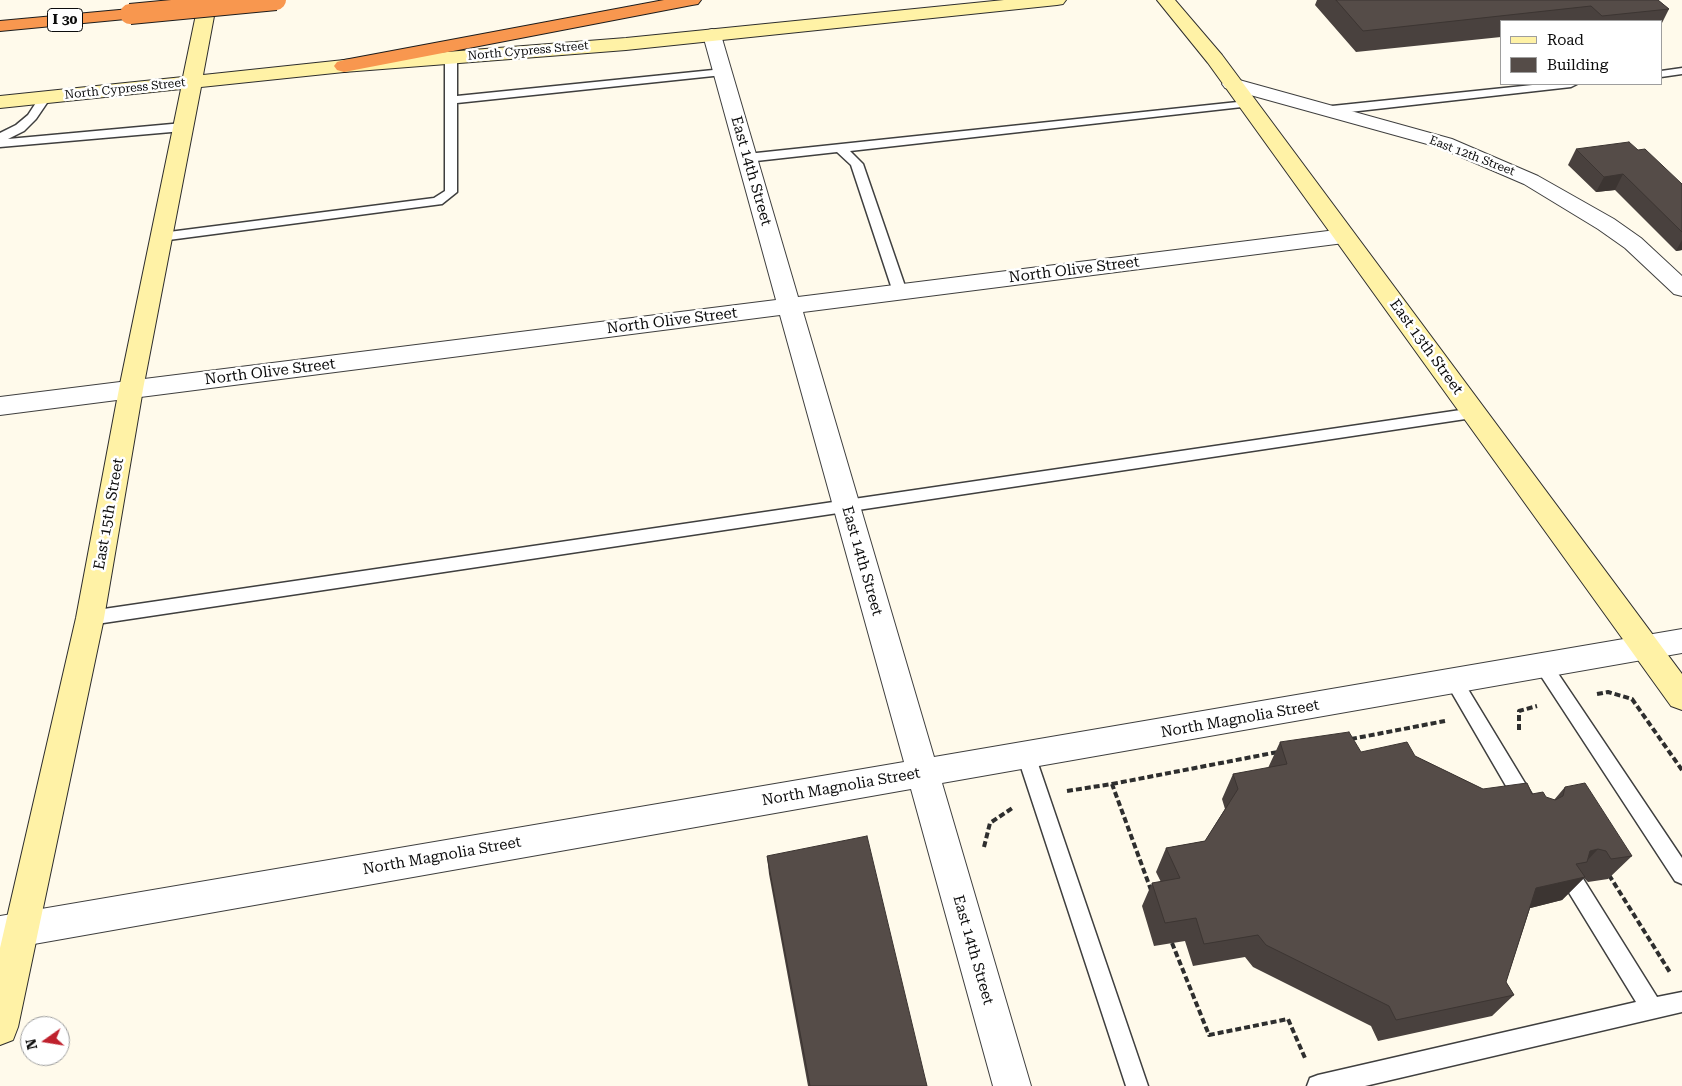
<!DOCTYPE html>
<html>
<head>
<meta charset="utf-8">
<style>
  body { margin:0 }
  #map { position:relative; width:1682px; height:1086px; overflow:hidden; background:#fffaeb; font-family:"Roboto Serif",serif }
  canvas { display:block }
  .legend { position:absolute; left:1500px; top:20px; width:162px; height:65px; box-sizing:border-box; background:#fff; border:1px solid #9e9e9e; margin:0; padding:6px 9px; list-style:none; font-size:15px; color:#0c0c0c }
  .legend li { display:flex; align-items:center; gap:10px; height:25px }
  .legend b { width:25px; border:1px solid #9e9e9e }
  .north { position:absolute; left:20px; top:1016px; width:50px; height:50px; box-sizing:border-box; background:#fff; border:1px solid #9e9e9e; border-radius:50%; rotate:257deg; font-size:14px; font-weight:700; line-height:20px; text-align:center; color:#0c0c0c }
  .north::after { content:''; display:block; margin:auto; width:18px; height:22px; background:#bf212d; clip-path:polygon(50% 0,100% 100%,50% 72%,0 100%) }
</style>
</head>
<body>
<div id="map">
<canvas width="1682" height="1086"></canvas>
<ul class="legend">
<li><b style="height:6px;background:#fff2a6"></b>Road</li>
<li><b style="height:14px;background:#554c48"></b>Building</li>
</ul>
<div class="north">N</div>
</div>
<script>
const c = document.querySelector('canvas').getContext('2d');
c.lineJoin = 'round';
const toPath = rows => new Path2D(rows.map(r => 'M' + r).join(''));
function stroke(path, color, width, dash) { c.strokeStyle = color; c.lineWidth = width; c.lineCap = dash ? 'butt' : 'round'; c.setLineDash(dash || []); c.stroke(path); }
function paint(path, color) { c.fillStyle = color; c.fill(path, 'evenodd'); }
function drawText(font, color, halo, rows, align = 'center') {
  c.font = font + ' "Roboto Serif",serif'; c.lineWidth = 5; c.setLineDash([]); c.textBaseline = 'middle'; c.strokeStyle = halo; c.fillStyle = color; for (const [text, x, y, turn = 0] of rows) {
    c.save(); c.translate(x, y); c.rotate((+turn || 0) * Math.PI / 180); c.textAlign = isNaN(turn) ? turn : align; if (halo) c.strokeText(text, 0, 0); c.fillText(text, 0, 0); c.restore();
  }
}
const path = toPath([
  [1597,694,1608,692,1632,699,1682,770],
  [1519,730,1519,711,1537,706],
  [1351,739,1445,721],
  [1112,784,1278,752],
  [1067,791,1112,784,1151,890],
  [984,847,990,823,1014,807],
  [1609,875,1671,974],
  [1172,943,1209,1035,1288,1019,1305,1058]
]);
const lane = toPath([
  [451,55,457,58,457,96,723,69,729,72,723,75,457,103,457,192,442,204,161,241,154,237,161,233,434,198,445,191,445,58,451,55],
  [1682,68,1682,74,1661,77,1661,71,1682,68],
  [1542,84,1577,84,1571,87,1332,114,1326,110,1332,106,1542,84],
  [45,94,51,97,36,119,24,131,8,139,183,123,189,127,183,131,0,147,0,133,16,125,28,115,41,95,45,94],
  [1247,101,1253,104,1251,106,850,151,863,164,907,292,900,296,893,292,851,165,837,152,747,162,741,158,747,154,1247,101],
  [1474,408,1479,409,1481,413,1479,417,90,625,84,623,81,618,84,613,90,611,1474,408],
  [1543,658,1549,660,1682,858,1682,884,1675,881,1537,670,1534,665,1537,660,1543,658],
  [1454,674,1460,676,1534,798,1536,804,1534,810,1527,812,1520,810,1448,686,1445,681,1448,676,1454,674],
  [1026,747,1033,749,1035,755,1148,1086,1126,1086,1017,755,1019,749,1026,747],
  [1575,875,1582,877,1657,997,1682,992,1682,1012,1365,1086,1307,1086,1310,1078,1318,1075,1636,1002,1568,891,1565,884,1568,877,1575,875]
]);
const street = toPath([
  [712,29,719,31,721,35,798,297,1344,229,1352,231,1355,236,1352,241,1344,243,803,312,934,757,1682,629,1682,653,942,783,1031,1086,993,1086,911,789,0,950,0,916,904,762,780,315,0,415,0,397,776,300,703,35,705,31,712,29],
  [1232,78,1452,139,1538,176,1614,219,1641,238,1682,276,1682,296,1674,294,1625,248,1598,229,1524,184,1438,147,1225,88,1222,84,1225,80,1232,78]
]);
const secondary = toPath([
  [199,0,217,0,203,75,344,60,626,38,1004,0,1066,0,1063,4,1057,5,626,50,344,72,201,87,143,389,104,618,18,1027,13,1040,0,1045,0,948,76,618,119,389,181,89,0,108,0,96,183,77,199,0],
  [1157,0,1175,0,1222,55,1682,674,1682,710,1671,706,1208,63,1157,0]
]);
const highway = toPath([
  [664,0,701,0,698,4,692,5,344,72,337,70,334,66,337,62,344,60,664,0],
  [130,9,136,10,139,14,136,18,0,31,0,21,130,9]
]);
const highwayBridge = toPath([
  [130,14,276,0]
]);
const wall = toPath([
  [1317,0,1658,0,1669,9,1661,25,1661,21,1501,21,1501,37,1356,52,1315,5],
  [1576,149,1638,150,1682,184,1682,250,1676,251,1615,190,1596,192,1568,165],
  [1280,742,1361,752,1415,756,1483,789,1532,794,1554,800,1565,787,1632,856,1608,879,1588,882,1584,878,1562,900,1530,908,1506,982,1514,995,1492,1016,1378,1041,1371,1026,1253,967,1245,957,1193,966,1185,941,1154,946,1142,906,1152,883,1161,882,1156,872,1166,848,1205,841,1225,809,1222,799,1233,774,1268,768],
  [767,856,927,1086,808,1086,769,874]
]);
const shadedWall = toPath([
  [1623,174,1615,190,1596,192,1604,177],
  [1682,240,1682,250,1676,251],
  [1598,849,1585,863,1590,851],
  [1585,877,1562,900,1515,912,1536,888]
]);
const building = toPath([
  [1336,0,1658,0,1669,9,1602,16,1591,6,1363,31,1336,0],
  [1629,142,1638,150,1645,149,1682,184,1682,232,1623,174,1604,177,1576,149,1629,142],
  [1349,732,1361,752,1407,742,1415,756,1483,789,1527,783,1532,794,1543,792,1546,797,1555,800,1563,796,1565,787,1585,783,1632,856,1611,859,1606,851,1598,849,1590,851,1587,862,1576,864,1585,877,1536,888,1506,982,1514,995,1396,1020,1389,1006,1266,945,1258,935,1204,944,1196,918,1165,923,1152,883,1180,878,1166,848,1205,841,1238,789,1233,774,1287,764,1280,742,1349,732],
  [867,836,927,1086,810,1086,767,856,867,836]
]);
const farStreetnames = [
  ["North Cypress Street",528,51,-5],
  ["North Cypress Street",125,89,-6],
  ["East 12th Street",1472,156,21]
];
const shields = [
  [65,20,35]
];
const shieldNames = [
  ["I 30",65,20]
];
const streetNames = [
  ["East 14th Street",751,171,74],
  ["North Olive Street",1074,270,-7],
  ["North Olive Street",672,321,-7],
  ["East 13th Street",1426,347,54],
  ["North Olive Street",270,372,-7],
  ["East 15th Street",109,514,-80],
  ["East 14th Street",862,561,74],
  ["North Magnolia Street",1240,719,-10],
  ["North Magnolia Street",841,787,-10],
  ["North Magnolia Street",442,856,-10],
  ["East 14th Street",973,950,74]
];
stroke(lane, '#3f3f3f', 3);
stroke(street, '#3f3f3f', 2);
stroke(secondary, '#2e2e2e', 2);
stroke(highway, '#1d1d1d', 2);
stroke(path, '#2e2e2e', 4, [6, 3]);
paint(lane, '#fff');
paint(street, '#fff');
paint(secondary, '#fff2a6');
paint(highway, '#f8974f');
stroke(highwayBridge, '#1d1d1d', 22, []);
stroke(highwayBridge, '#f8974f', 20);
paint(wall, '#49413e');
paint(shadedWall, '#3c3532');
paint(building, '#554c48');
stroke(building, '#3c3532', 1);
drawText('12px', '#0c0c0c', '#fff', farStreetnames);
for (const [x, y, w] of shields) { const box = new Path2D(); box.roundRect(x - w / 2, y - 11.5, w, 23, 4); c.fillStyle = '#fff'; c.fill(box); stroke(box, '#0c0c0c', 1); }
drawText('bold 14px', '#0c0c0c', null, shieldNames);
drawText('15px', '#0c0c0c', '#fff', streetNames);
</script>
</body>
</html>
